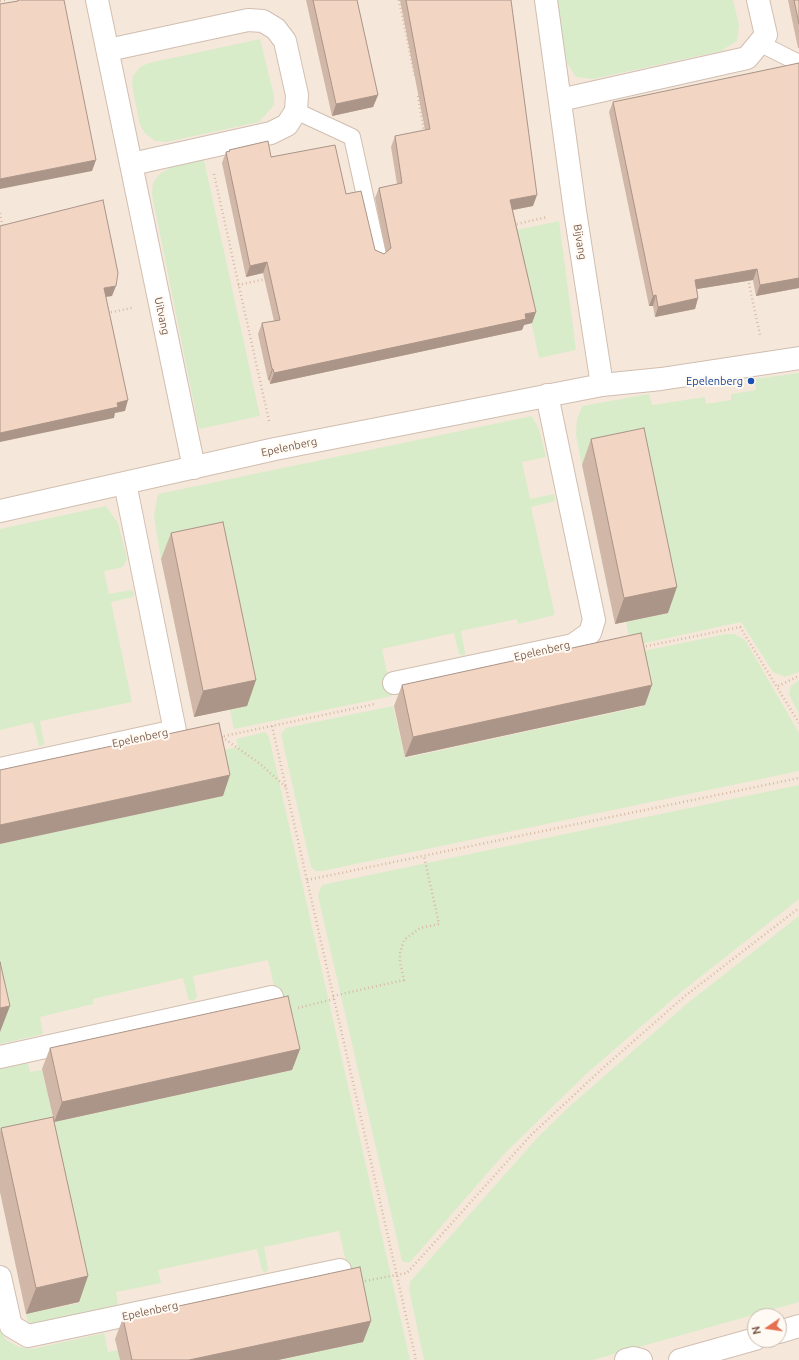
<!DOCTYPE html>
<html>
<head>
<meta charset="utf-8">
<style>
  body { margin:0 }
  #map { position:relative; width:799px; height:1360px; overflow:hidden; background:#fdf6ec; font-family:Ubuntu,sans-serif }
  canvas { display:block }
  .north { position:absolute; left:747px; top:1308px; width:40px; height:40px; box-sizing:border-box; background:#fffaf3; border:1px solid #cabbb1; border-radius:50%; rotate:257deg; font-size:11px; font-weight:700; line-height:16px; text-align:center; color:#7a5c4d }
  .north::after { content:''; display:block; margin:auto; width:14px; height:18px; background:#e76f51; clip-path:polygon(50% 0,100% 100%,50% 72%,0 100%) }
</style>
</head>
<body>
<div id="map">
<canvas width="799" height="1360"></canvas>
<div class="north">N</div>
</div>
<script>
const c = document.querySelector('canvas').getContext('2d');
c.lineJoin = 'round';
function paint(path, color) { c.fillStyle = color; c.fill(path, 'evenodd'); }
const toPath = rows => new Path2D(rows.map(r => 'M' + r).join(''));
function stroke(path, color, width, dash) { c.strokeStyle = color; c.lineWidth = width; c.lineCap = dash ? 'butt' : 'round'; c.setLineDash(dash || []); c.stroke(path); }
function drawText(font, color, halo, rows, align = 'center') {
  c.font = font + ' Ubuntu,sans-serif'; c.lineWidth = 4; c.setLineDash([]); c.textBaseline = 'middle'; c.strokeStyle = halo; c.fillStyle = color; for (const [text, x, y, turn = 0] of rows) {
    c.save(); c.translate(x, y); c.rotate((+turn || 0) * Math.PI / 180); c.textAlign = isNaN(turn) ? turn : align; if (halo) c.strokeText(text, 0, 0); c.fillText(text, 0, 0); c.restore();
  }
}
const residential = toPath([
  [0,0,799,0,799,1360,0,1360],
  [755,1316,779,1316,779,1340,755,1340]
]);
const green = toPath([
  [557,0,733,0,739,25,737,41,721,51,593,79,576,77,567,63],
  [260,39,274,96,274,105,259,122,166,142,155,141,145,133,140,125,132,85,133,76,140,67,149,63],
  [204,160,260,416,199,429,152,194,153,182,161,173,172,167],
  [559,221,576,350,539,358,512,231],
  [799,373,799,672,785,677,773,672,741,622,631,646,626,622,669,613,636,454,582,465,576,435,577,420,582,406,649,394,652,405,705,397,706,404,731,400,731,394,756,390,755,379],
  [532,416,539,429,546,457,522,462,530,499,554,494,555,501,531,507,555,615,518,624,517,619,461,631,465,653,464,656,459,654,454,633,382,649,392,696,234,729,230,710,247,706,214,547,161,559,154,516,158,494],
  [106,506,118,523,127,559,124,565,120,568,104,571,109,594,131,590,134,593,133,597,111,602,132,702,40,721,44,743,44,745,39,746,33,722,0,730,0,529],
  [726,634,734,634,745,640,799,733,799,771,322,871,316,871,311,867,281,734,286,728,393,706,405,758,644,706,634,653],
  [799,680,799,714,789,694,791,686],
  [265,732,269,737,410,1360,280,1360,364,1342,339,1231,264,1247,268,1269,266,1273,262,1270,257,1249,158,1270,161,1283,116,1292,118,1305,33,1323,28,1322,26,1314,79,1303,44,1143,0,1145,0,1069,28,1063,30,1072,42,1070,54,1122,293,1070,268,960,193,976,197,997,193,1001,188,999,183,978,93,999,93,1004,40,1017,43,1034,0,1044,0,844,223,796,213,752,238,747,236,739],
  [799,785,799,899,681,992,586,1074,503,1155,411,1261,409,1263,402,1261,318,896,322,885],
  [799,916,799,1302,593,1360,424,1360,409,1289,410,1282,415,1276,539,1136,569,1107,689,1002],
  [0,1329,6,1340,19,1347,32,1349,104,1333,108,1352,118,1350,120,1360,0,1360]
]);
const path = toPath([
  [399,0,415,77],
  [0,1,5,0],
  [418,96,424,132],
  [214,174,269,421],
  [0,213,3,229],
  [513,225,547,217],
  [748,279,760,335],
  [238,285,266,279],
  [107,313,132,308],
  [642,647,740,627,799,723],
  [778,686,799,676],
  [272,726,416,1360],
  [220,737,375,704],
  [222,737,259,763,286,787],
  [307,880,799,778],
  [333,996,404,980,400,962,400,953,404,940,420,928,439,924,424,856],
  [298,1008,334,999],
  [365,1281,407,1273,531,1135,603,1068,685,996,799,908]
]);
const service = toPath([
  [759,43,799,63],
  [296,111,352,137,378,255]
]);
const minor = toPath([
  [97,0,194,468],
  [546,0,575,211,602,385],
  [108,50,248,20,263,21,276,29,285,41,297,95,296,111,287,125,271,133,132,164],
  [560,100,747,58,766,35,758,0],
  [0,511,275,449,602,385,661,379,799,358],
  [394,683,573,645,590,633,594,620,547,395],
  [0,769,175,731,125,483],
  [0,1057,272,997],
  [0,1277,11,1326,28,1336,340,1270],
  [779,1332,799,1326],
  [626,1360,634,1358,641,1360],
  [680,1360,755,1339]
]);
const wall = toPath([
  [306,0,357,0,378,95,373,107,332,116],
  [400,0,511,0,533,206,513,210,536,312,532,323,524,325,522,330,270,384,269,380,268,380,258,334,262,323,274,321,263,273,246,277,222,163,226,152,229,152,229,150,271,157,346,194,375,250,384,254,386,252,375,198,379,188,397,184,391,147,395,136,425,130],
  [788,0,799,0,799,48,798,48],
  [799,63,799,288,756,296,753,280,697,289,698,298,695,309,655,317,653,306,649,306,609,112,613,102],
  [591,439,668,613,615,624,582,465],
  [171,533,256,680,247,706,194,717,161,559],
  [402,685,645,705,405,757,394,706],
  [50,1048,300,1049,292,1070,54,1122,88,1276,79,1302,26,1314,0,1192,0,1132,1,1128,53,1117,42,1069],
  [123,1318,371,1321,363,1342,278,1360,120,1360,115,1339]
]);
const shadedWall = toPath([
  [378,95,373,107,332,116,336,104],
  [96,160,92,171,0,189,0,179],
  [537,195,533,206,507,211,510,200],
  [267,262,263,273,246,277,250,266],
  [757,269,753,280,691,290,695,280],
  [799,278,799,288,756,296,760,285],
  [116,286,112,296,100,298,104,288],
  [656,295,653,306,649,306,653,296],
  [698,298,695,309,655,317,658,307],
  [536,312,532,323,524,325,522,330,270,384,274,373],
  [272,369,273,369,269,380,268,380],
  [128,400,125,411,115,413,114,418,0,442,0,433],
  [677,587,668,613,615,624,624,598],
  [256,680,247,706,194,717,203,691],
  [652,685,645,705,405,757,413,737],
  [230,775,223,796,0,844,0,825],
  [10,1006,0,1032,0,1008],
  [300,1049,292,1070,54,1122,62,1102],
  [88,1276,79,1302,26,1314,36,1288],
  [371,1321,363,1342,278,1360,189,1360]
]);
const building = toPath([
  [18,0,64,0,96,160,0,179,0,4,18,1,18,0],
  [313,0,357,0,378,95,336,104,313,0],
  [406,0,511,0,537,195,510,200,536,312,525,314,526,319,274,373,273,369,272,369,262,323,280,320,267,262,250,266,226,152,230,151,229,150,268,141,271,157,335,145,346,194,361,191,375,250,384,254,391,248,379,188,402,183,395,136,430,129,406,0],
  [794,0,799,0,799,24,794,0],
  [799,63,799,278,760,285,757,269,695,280,698,298,658,307,656,295,653,296,613,102,799,63],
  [103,200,118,273,116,286,104,288,128,400,117,403,118,407,0,433,0,226,103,200],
  [644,428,677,587,624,598,591,439,644,428],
  [223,522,256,680,203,691,171,533,223,522],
  [641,633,652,685,413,737,402,685,641,633],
  [219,723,230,775,0,825,0,770,219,723],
  [0,962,10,1006,0,1008,0,962],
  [288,996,300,1049,62,1102,50,1048,288,996],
  [53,1117,88,1276,36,1288,1,1128,53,1117],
  [360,1267,371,1321,189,1360,132,1360,123,1318,360,1267]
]);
const markers = [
  [751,381,4,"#1a4fb4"]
];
const streetNames = [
  ["Bijvang",580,242,81],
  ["Uitvang",162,316,78],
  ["Epelenberg",289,447,-12],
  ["Epelenberg",542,651,-13],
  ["Epelenberg",140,738,-12],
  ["Epelenberg",150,1311,-12]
];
const transitNames = [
  ["Epelenberg",743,381]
];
paint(residential, '#f5e8da');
paint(green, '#d8ecc9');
stroke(service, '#d1beb0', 18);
stroke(minor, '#d1beb0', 24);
stroke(path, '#d9b8a5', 2.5, [1, 3]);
stroke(service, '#fff', 16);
stroke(minor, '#fff', 22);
paint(wall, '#d1b7a8');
paint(shadedWall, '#aa9588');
paint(building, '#f3d5c3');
stroke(building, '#aa9588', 1);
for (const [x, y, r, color] of markers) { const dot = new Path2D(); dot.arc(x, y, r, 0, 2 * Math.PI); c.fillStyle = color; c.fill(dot); stroke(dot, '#fffaf3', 1.5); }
drawText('11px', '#7a5c4d', '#fffaf3', streetNames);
drawText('11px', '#164399', '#fffaf3', transitNames, 'right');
</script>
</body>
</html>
